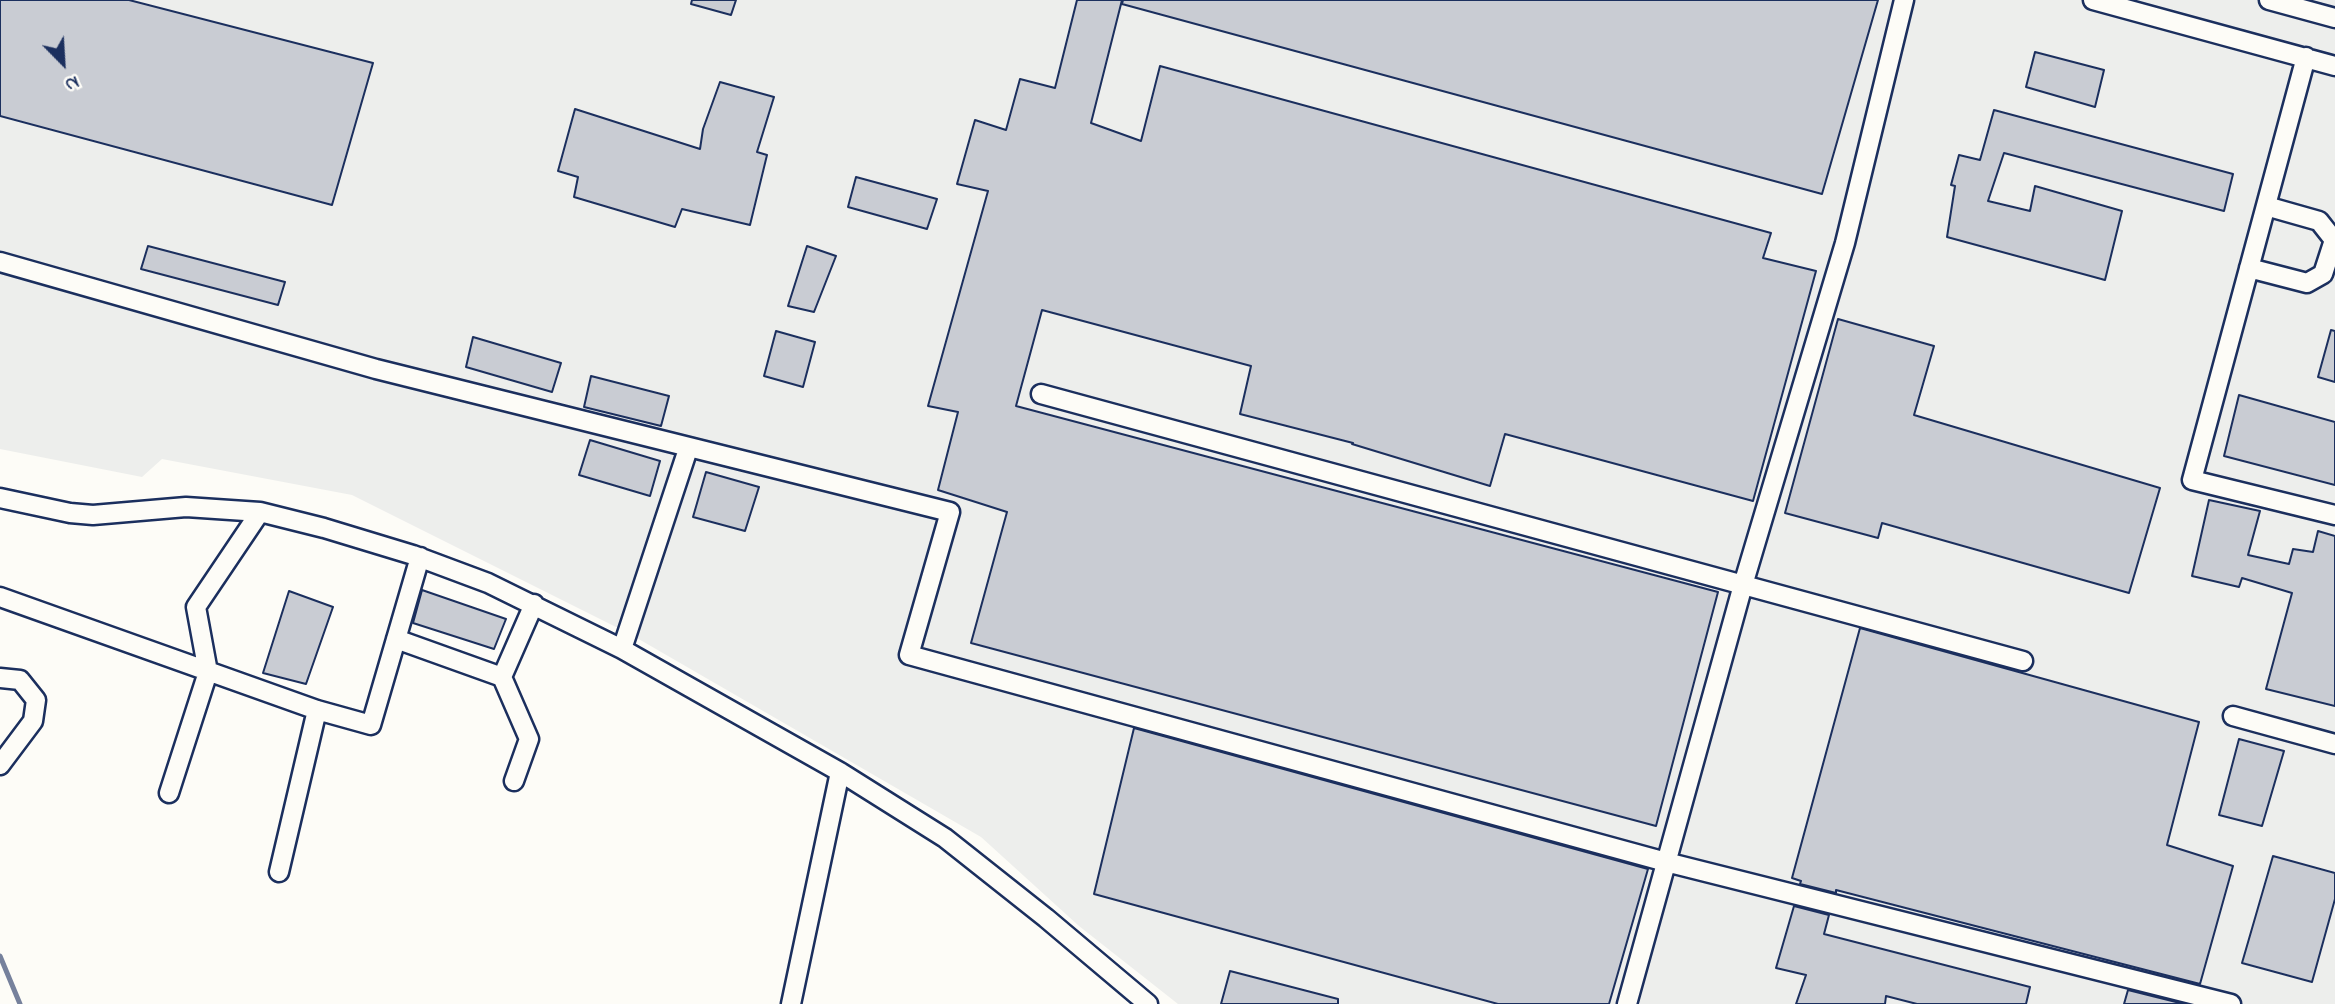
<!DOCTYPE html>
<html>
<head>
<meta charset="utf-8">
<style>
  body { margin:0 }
  #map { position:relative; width:2335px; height:1004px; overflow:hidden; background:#fdfcf7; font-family:"Indie Flower",sans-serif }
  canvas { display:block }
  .north { position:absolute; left:28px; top:28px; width:70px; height:70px; -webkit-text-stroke:5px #fdfcf7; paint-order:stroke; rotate:156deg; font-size:19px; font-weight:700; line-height:28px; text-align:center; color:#1b2f5e }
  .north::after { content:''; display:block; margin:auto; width:24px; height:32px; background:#1b2f5e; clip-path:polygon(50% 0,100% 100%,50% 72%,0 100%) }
</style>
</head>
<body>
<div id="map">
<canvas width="2335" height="1004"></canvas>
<div class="north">N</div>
</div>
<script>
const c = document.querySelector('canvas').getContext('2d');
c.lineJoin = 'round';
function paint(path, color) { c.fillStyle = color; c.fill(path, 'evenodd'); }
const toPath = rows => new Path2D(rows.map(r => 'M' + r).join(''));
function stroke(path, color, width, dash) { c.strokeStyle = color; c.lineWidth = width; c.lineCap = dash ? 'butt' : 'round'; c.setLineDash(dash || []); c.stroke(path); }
const built = toPath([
  [0,0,2335,0,2335,1004,1178,1004,1079,926,981,837,630,634,352,495,162,459,142,477,0,449]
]);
const stream = toPath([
  [0,956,20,1004]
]);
const building = toPath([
  [0,0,129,0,373,63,332,205,0,116,0,0],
  [692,0,736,0,731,15,691,4,692,0],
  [1077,0,1122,0,1091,123,1141,141,1160,66,1771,233,1763,258,1816,271,1753,501,1505,434,1490,486,1352,444,1353,443,1240,414,1251,366,1042,310,1016,406,1718,592,1656,826,971,643,1007,512,938,490,958,412,928,406,988,191,957,184,975,120,1006,130,1020,79,1055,88,1077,0],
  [1123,0,1878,0,1822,194,1122,4,1123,0],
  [2035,52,2104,70,2095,107,2026,87,2035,52],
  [720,82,774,97,757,152,767,155,750,225,682,209,675,227,574,197,578,177,558,171,575,109,700,149,703,129,720,82],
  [1994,110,2233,174,2224,211,2004,153,1988,201,2030,211,2035,186,2122,211,2105,280,1947,237,1955,186,1951,185,1959,155,1980,160,1994,110],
  [856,177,937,199,927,229,848,207,856,177],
  [148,246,285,282,278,305,141,269,148,246],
  [807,246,836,256,814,312,788,306,807,246],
  [1838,319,1934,346,1914,415,2160,488,2129,593,1882,523,1878,538,1785,513,1838,319],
  [2331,330,2335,331,2335,382,2318,377,2331,330],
  [776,331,815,342,803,387,764,376,776,331],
  [473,337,561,363,552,392,466,367,473,337],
  [591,376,669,396,661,426,584,407,591,376],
  [2239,395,2335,422,2335,485,2224,456,2239,395],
  [590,440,660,461,650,496,579,475,590,440],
  [706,472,759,487,745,531,693,517,706,472],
  [2209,500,2260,511,2248,555,2289,564,2293,549,2313,552,2318,531,2335,536,2335,706,2266,689,2292,593,2242,578,2239,587,2192,576,2209,500],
  [422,590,506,619,494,649,413,623,422,590],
  [289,591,333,607,306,684,263,673,289,591],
  [1860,628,2199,722,2167,845,2233,866,2200,984,1836,890,1836,893,1800,884,1801,881,1792,878,1860,628],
  [1134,728,1648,869,1609,1004,1498,1004,1094,894,1134,728],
  [2239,739,2284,751,2262,826,2219,815,2239,739],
  [2273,856,2335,873,2335,899,2312,982,2242,963,2273,856],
  [1794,906,1829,915,1824,934,2030,987,2026,1004,1917,1004,1886,996,1885,1004,1796,1004,1806,975,1776,968,1794,906],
  [1230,971,1338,999,1338,1004,1221,1004,1230,971],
  [2128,990,2184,1004,2124,1004,2128,990]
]);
const minor = toPath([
  [2093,0,2335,66],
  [2269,0,2335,18],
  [2306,57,2192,480,2335,515],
  [0,262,376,369,950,512,909,655,1666,862,2231,1004],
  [2249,268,2307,283,2323,274,2334,240,2319,221,2266,206],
  [1041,394,2023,661],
  [0,498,70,513,93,515,186,507,260,512,324,528,413,555,488,583,622,649,840,772,945,838,1046,918,1148,1004],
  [0,597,317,710,371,725,420,557],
  [396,639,502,677],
  [622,649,688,449],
  [0,678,20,680,36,700,33,721,0,765],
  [2233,716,2335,744],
  [514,781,529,739,502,677,534,604],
  [169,793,208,672,196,607,260,512],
  [279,872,317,710],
  [791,1004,840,772],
  [1627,1004,1743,585,1845,243,1904,0]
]);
paint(built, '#edeeec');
stroke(stream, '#76819c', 5);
paint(building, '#c9ccd3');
stroke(building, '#1b2f5e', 2);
stroke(minor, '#1b2f5e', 23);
stroke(minor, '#fdfcf7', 18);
</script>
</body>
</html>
